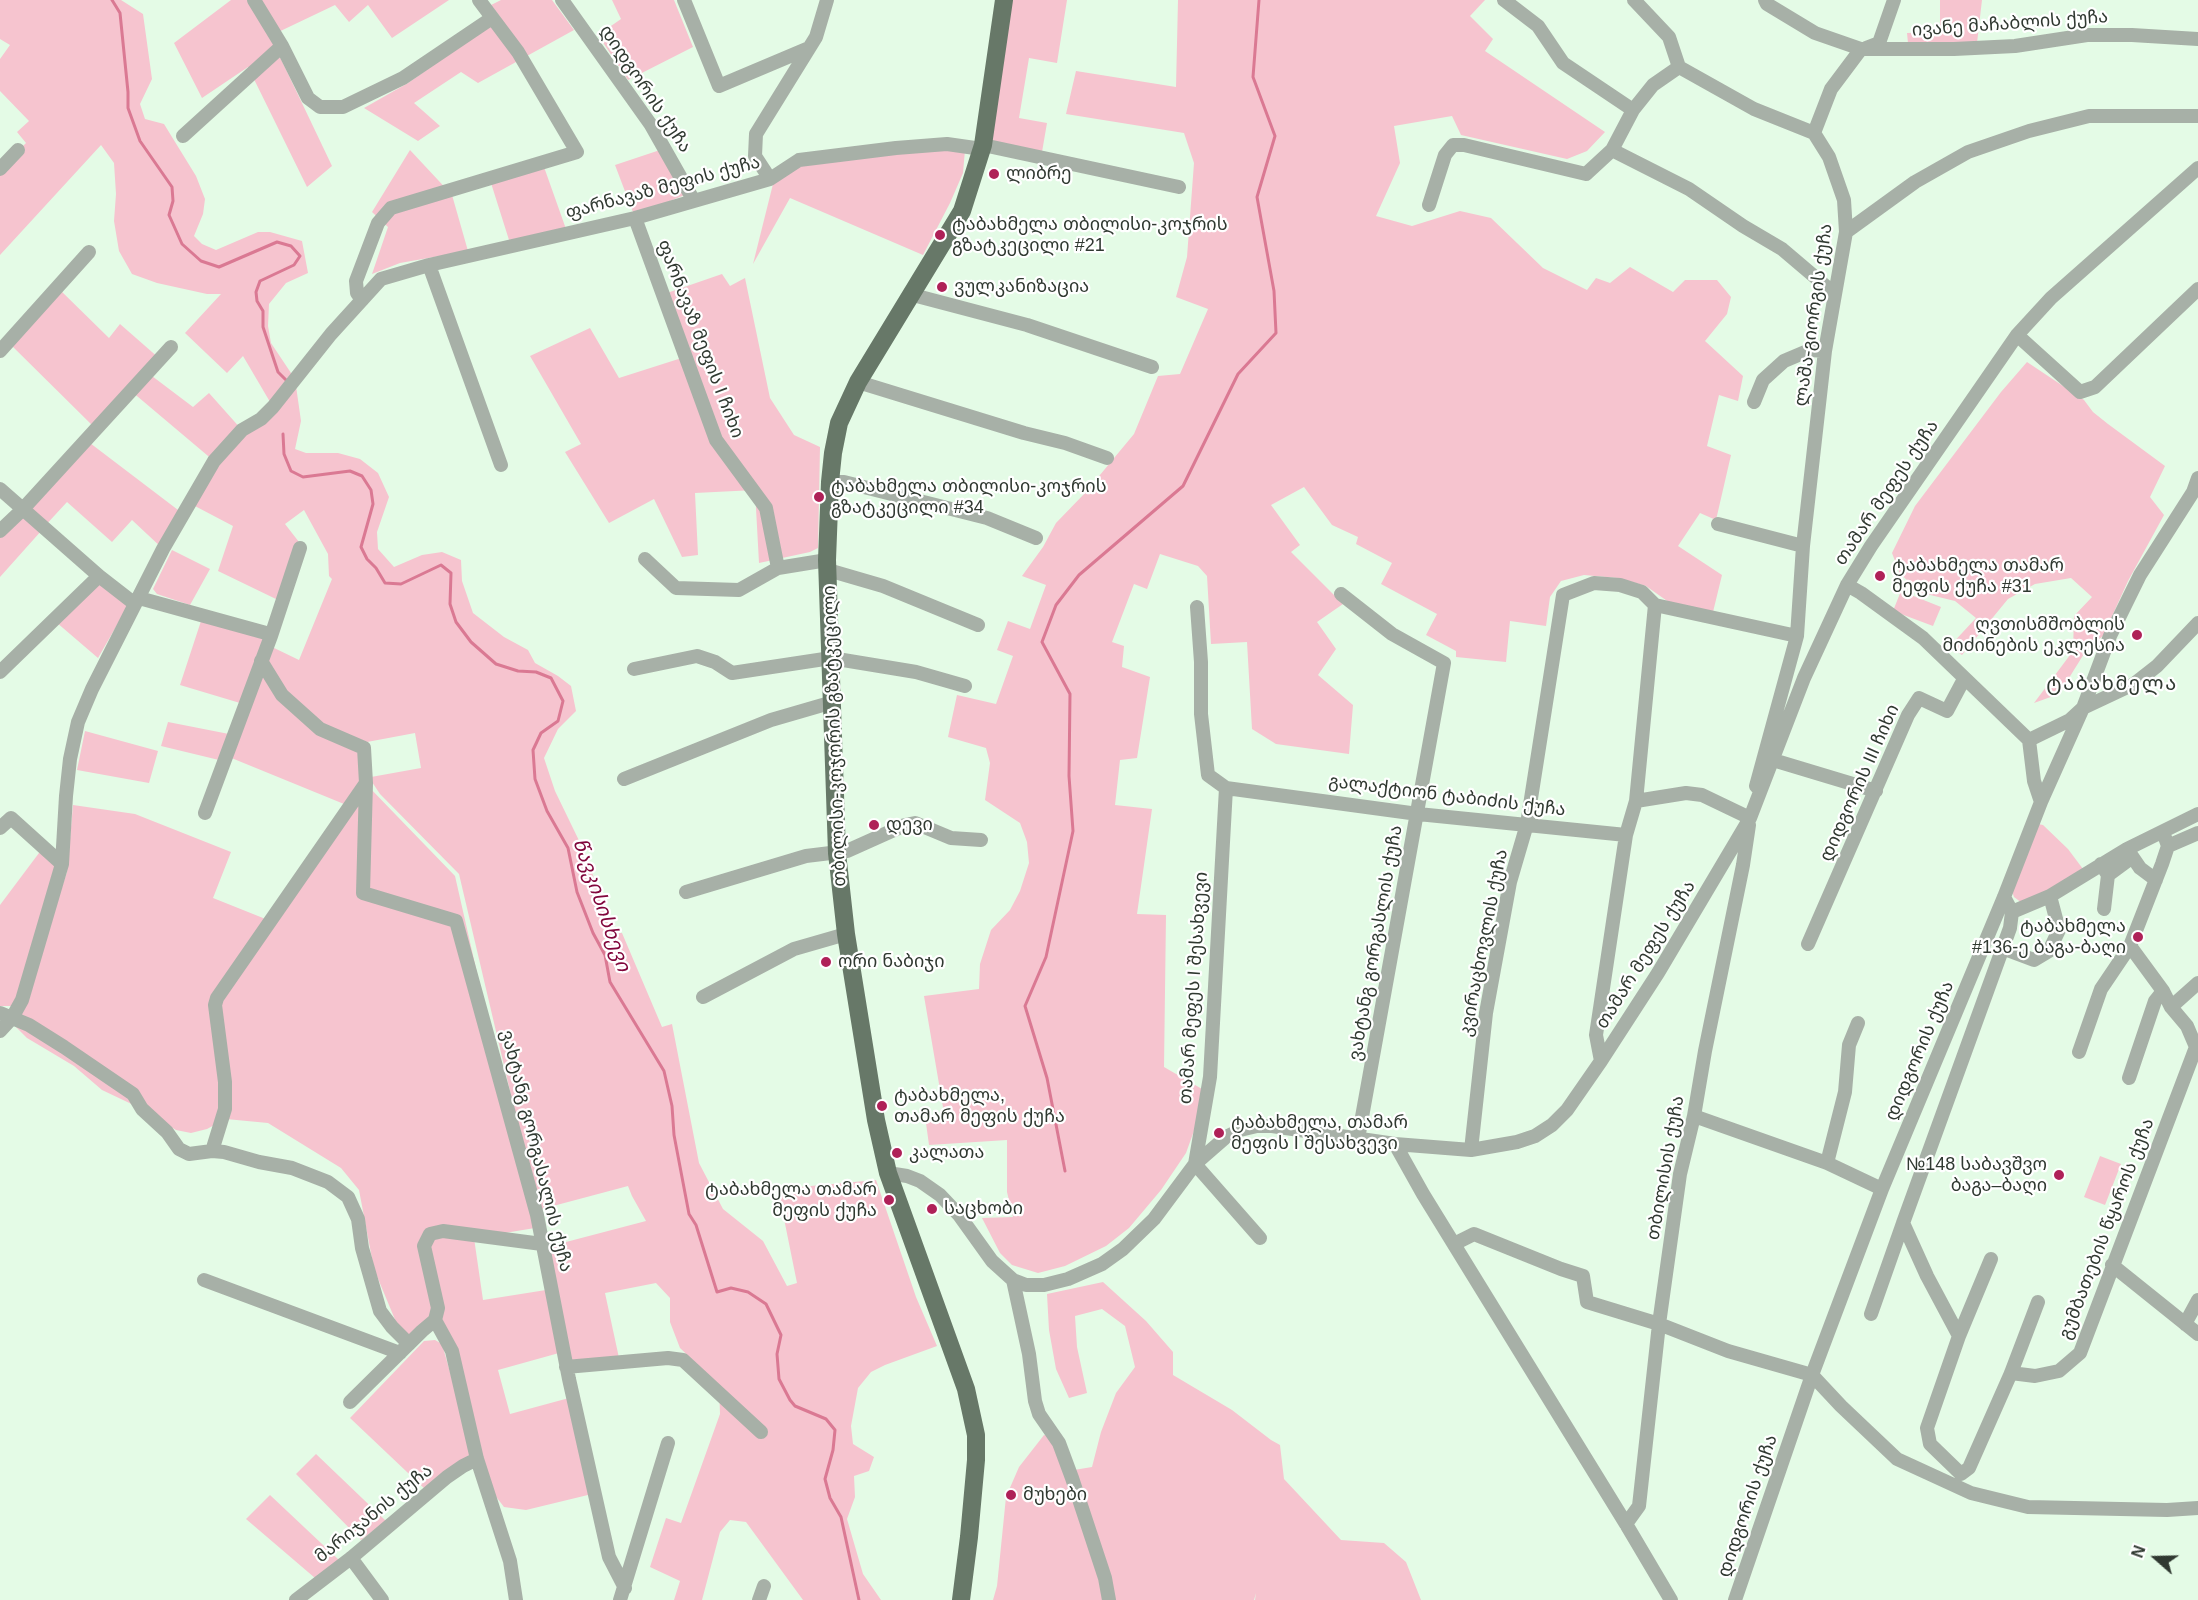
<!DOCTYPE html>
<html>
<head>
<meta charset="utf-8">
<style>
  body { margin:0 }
  #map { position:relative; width:2198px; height:1600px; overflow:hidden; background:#e4fbe6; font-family:Helvetica,sans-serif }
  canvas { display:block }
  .north { position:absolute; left:2126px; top:1528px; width:60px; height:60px; -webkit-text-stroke:4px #fff; paint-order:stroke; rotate:290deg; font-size:16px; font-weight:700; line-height:24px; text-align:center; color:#303931 }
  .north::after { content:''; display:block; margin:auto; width:21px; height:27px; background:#303931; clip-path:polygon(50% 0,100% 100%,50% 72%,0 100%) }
</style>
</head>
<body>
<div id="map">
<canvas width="2198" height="1600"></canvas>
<div class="north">N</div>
</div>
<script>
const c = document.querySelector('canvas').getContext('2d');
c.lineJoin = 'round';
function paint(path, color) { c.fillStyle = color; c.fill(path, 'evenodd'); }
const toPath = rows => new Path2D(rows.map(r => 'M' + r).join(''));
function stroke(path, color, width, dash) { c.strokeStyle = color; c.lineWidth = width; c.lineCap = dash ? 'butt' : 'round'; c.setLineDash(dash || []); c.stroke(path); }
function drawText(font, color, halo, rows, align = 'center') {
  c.font = font + ' Helvetica,"Noto Sans Georgian",sans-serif'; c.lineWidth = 4.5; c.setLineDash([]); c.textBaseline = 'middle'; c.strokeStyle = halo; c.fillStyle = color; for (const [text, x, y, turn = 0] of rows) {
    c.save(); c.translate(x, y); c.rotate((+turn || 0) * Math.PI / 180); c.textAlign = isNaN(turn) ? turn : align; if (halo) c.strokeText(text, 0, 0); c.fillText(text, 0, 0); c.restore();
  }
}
const green = toPath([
  [0,0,121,0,143,14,152,79,140,104,145,119,164,124,196,176,205,199,203,214,194,236,202,244,216,250,258,232,270,232,302,241,308,273,286,283,269,304,268,326,271,343,295,379,301,421,295,449,306,453,338,453,360,459,378,473,389,497,377,532,378,549,394,567,422,555,442,552,461,560,462,581,473,613,504,637,528,650,535,663,558,676,571,686,576,711,558,729,544,758,555,791,586,855,613,933,622,933,662,1027,672,1024,699,1163,723,1209,763,1241,787,1286,797,1283,778,1189,876,1180,916,1297,937,1346,885,1365,871,1372,858,1388,851,1426,853,1444,874,1457,869,1471,854,1476,855,1497,847,1519,863,1574,881,1600,803,1600,746,1522,730,1520,720,1532,702,1600,674,1600,680,1581,650,1567,666,1518,681,1523,720,1414,719,1385,680,1348,670,1322,670,1298,656,1283,605,1293,619,1358,569,1363,547,1247,646,1221,632,1196,628,1186,538,1210,459,874,380,794,372,782,371,777,421,768,415,733,367,742,322,726,284,693,264,661,270,646,299,660,332,579,329,576,328,554,304,510,285,524,299,542,278,600,218,571,233,526,193,505,214,461,131,391,96,429,8,342,57,287,109,338,120,324,160,359,148,373,193,407,209,393,242,430,273,407,243,356,227,373,185,333,221,294,207,294,157,283,132,274,119,251,114,221,116,194,114,163,101,145,0,255,0,169,26,143,17,132,29,121,0,91,0,59,10,45,0,39],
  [231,0,449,0,392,38,368,5,349,22,335,5,270,36,332,166,307,187,248,67,202,98,174,43],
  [501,0,552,0,574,30,478,83,461,72,414,103,440,126,418,141,364,108,408,83,501,18,491,5],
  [612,0,674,0,693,47,628,80,598,35,621,19],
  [1009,0,1067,0,1057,63,1029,58,1019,118,1047,123,1042,152,988,141],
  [1178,0,1485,0,1470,16,1493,39,1485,51,1605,132,1587,151,1567,159,1461,135,1452,116,1394,126,1400,163,1376,216,1412,226,1460,211,1491,218,1543,268,1587,290,1596,278,1610,283,1630,267,1673,292,1685,280,1717,280,1731,297,1727,314,1705,341,1743,376,1738,401,1719,395,1707,446,1731,455,1716,520,1700,513,1678,546,1722,575,1713,612,1670,603,1646,586,1618,578,1584,575,1561,581,1550,597,1546,626,1510,621,1506,662,1456,657,1456,651,1426,635,1437,614,1381,584,1392,563,1356,544,1358,537,1332,525,1304,487,1271,505,1300,545,1291,552,1343,604,1317,622,1336,649,1318,675,1353,705,1349,754,1276,744,1252,729,1247,642,1211,644,1207,576,1198,566,1160,554,1147,589,1134,584,1112,642,1124,646,1122,667,1150,677,1137,758,1120,760,1115,805,1152,809,1137,914,1166,915,1164,1067,1202,1089,1195,1128,1186,1153,1161,1190,1129,1228,1106,1246,1065,1266,1038,1273,1012,1265,1000,1253,982,1218,1013,1217,1007,1192,1007,1140,929,1145,926,1123,945,1119,924,996,979,989,980,964,991,930,1010,910,1020,891,1029,863,1027,842,1020,823,985,800,990,763,986,748,948,737,957,695,996,704,1013,656,997,650,1008,621,1030,629,1046,585,1022,576,1043,547,1056,523,1085,493,1134,434,1158,376,1180,374,1208,309,1176,297,1187,257,1194,163,1184,133,1066,114,1076,71,1176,87],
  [1940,0,1982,0,1977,43,1908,43,1907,33,1940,32],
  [946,146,965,150,963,173,950,203,923,255,790,198,753,264,774,180,802,164],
  [410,150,452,195,468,251,400,263,372,274,388,227,372,212],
  [660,150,685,195,634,215,615,165],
  [544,167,566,229,509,240,491,183],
  [722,274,730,286,745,278,770,398,794,435,820,447,818,548,810,552,759,563,755,490,695,493,698,555,682,557,654,499,609,523,565,452,581,444,530,356,590,328,619,378,691,355,667,293],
  [2027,362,2084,400,2093,412,2108,424,2165,466,2150,497,2164,515,2128,581,2103,636,2087,649,2059,694,2034,703,2073,651,2074,616,2092,597,2071,578,2035,584,2008,599,1962,655,1949,647,1976,618,1955,601,1922,593,1900,574,1892,553,1915,506,2001,392],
  [86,440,182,513,163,549,132,520,112,542,67,502,43,528,22,510],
  [23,513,42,530,0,577,0,535],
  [172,550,210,569,190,605,157,594,153,589],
  [96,582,129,604,98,658,56,622],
  [1901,591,1941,607,1933,626,1893,611],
  [202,618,267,638,240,703,180,685],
  [261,667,278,695,360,750,362,781,344,804,229,757],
  [168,722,229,734,219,760,161,746],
  [85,731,158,751,149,783,77,770],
  [367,785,455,876,535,1228,474,1238,483,1300,546,1290,559,1353,498,1370,510,1414,569,1398,592,1494,526,1510,504,1507,494,1494,451,1347,433,1330,406,1346,374,1269,359,1190,341,1168,268,1123,226,1119,220,999],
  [73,805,135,814,231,852,213,898,268,920,215,997,223,1080,218,1123,207,1129,191,1133,176,1130,142,1109,102,1090,74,1066,27,1038,15,1026,67,872],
  [2038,824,2043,825,2068,849,2083,869,2037,897,2022,903,2014,897,2012,891],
  [42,849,59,864,15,1006,0,1006,0,905],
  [2100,1156,2121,1164,2105,1205,2084,1197],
  [1103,1282,1146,1321,1173,1352,1173,1375,1232,1410,1271,1440,1280,1445,1284,1479,1341,1540,1384,1543,1406,1562,1421,1600,1255,1600,1256,1593,1254,1600,993,1600,997,1586,1006,1497,1019,1467,1044,1435,1062,1439,1074,1470,1092,1467,1101,1432,1116,1393,1135,1367,1125,1326,1102,1309,1075,1316,1077,1347,1087,1393,1069,1398,1056,1369,1049,1330,1047,1294],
  [435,1340,442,1344,473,1452,426,1490,350,1418,424,1341],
  [316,1454,386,1521,361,1540,296,1474],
  [270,1495,339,1560,315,1578,246,1519]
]);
const stream = toPath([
  [112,0,120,13,128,92,128,108,140,141,172,187,173,201,169,215,182,244,201,261,219,267,277,242,291,246,300,256,294,265,260,281,256,292,257,301,263,311,263,327,278,372,287,381],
  [283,434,284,454,291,471,303,477,350,471,362,476,371,490,373,504,361,547,367,559,376,568,385,583,401,584,441,565,451,573,450,604,456,622,471,642,496,664,518,671,536,672,551,678,563,701,558,721,541,733,533,750,535,779,547,811,568,848,577,892,593,933,605,955,610,982,664,1071,672,1106,674,1135,689,1214,696,1225,717,1292,731,1288,748,1292,766,1304,781,1335,777,1354,779,1379,790,1400,795,1406,826,1419,835,1430,833,1450,825,1479,830,1498,841,1517,859,1600],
  [1065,1171,1047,1078,1025,1006,1046,957,1073,831,1069,776,1070,694,1042,642,1056,605,1079,575,1183,486,1238,374,1276,333,1274,291,1257,197,1275,136,1253,77,1259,0]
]);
const minor = toPath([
  [254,0,282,46,308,98,320,107,343,107,403,78,492,18],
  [562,0,651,125,694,201],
  [684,0,719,86,809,48],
  [1504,0,1538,26,1563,63,1633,110],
  [1634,0,1669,37,1679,67],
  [1765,0,1767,4,1815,33,1861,49,1954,49,2015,46,2087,35,2132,35,2198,39],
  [1866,48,1879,43,1894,0],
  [1814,133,1831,89,1861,49],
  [183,136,282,46],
  [983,145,1179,187],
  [1612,150,1689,189,1743,226,1782,249,1835,294],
  [0,169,18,150],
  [770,179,755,156,756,134,816,37,827,0],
  [1429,205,1445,155,1453,145,1464,145,1586,174,1612,150,1633,110,1653,85,1679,67,1754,109,1814,133,1829,157,1844,200,1846,232,1825,351,1803,546,1797,636,1756,786],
  [635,218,716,440,766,508,778,568],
  [1846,232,1915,182,1968,152,2029,131,2089,116,2198,116],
  [429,265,501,465],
  [913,295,1027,325,1152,367],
  [362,300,357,293,356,281,378,223,391,208,577,152,518,52,479,0],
  [2017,335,2080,392,2095,387,2198,289],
  [0,351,89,252],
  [858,382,1024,433,1065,443,1107,458],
  [1754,402,1763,380,1784,361,1810,350,1825,351],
  [830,482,844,482,987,518,1036,538],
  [0,489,99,576,135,604],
  [1718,524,1803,546],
  [0,531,22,510,171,347],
  [645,559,676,588,739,590,778,568,827,560],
  [828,570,883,586,978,625],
  [1847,585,1861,593,1923,638,2029,740,2034,781,2041,802],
  [1341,594,1392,634,1444,663,1358,1139],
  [139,598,266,633,271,636,205,813],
  [1197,607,1201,662,1201,714,1208,775,1226,788,1418,814,1626,835,1596,1035,1601,1061],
  [271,636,300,548],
  [261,661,282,695,320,729,364,748,366,783,363,893,456,921,537,1215,569,1379,609,1557,625,1588],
  [634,669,697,656,715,662,732,673,831,658,916,672,965,686],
  [0,672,99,576],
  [2029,740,2070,720,2083,708,2134,684,2157,666,2198,623],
  [1773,760,1876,791],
  [624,779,771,720,833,702],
  [1226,788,1210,1077,1195,1164,1260,1238],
  [1636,801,1686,793,1702,795,1750,818],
  [0,828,11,818,62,864],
  [1626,835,1636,801,1655,605],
  [2168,846,2198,833],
  [2127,849,2140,868,2156,880],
  [2101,864,2108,875,2104,909],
  [2108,875,2131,858],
  [686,892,806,856,847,851,905,825,915,823,951,838,981,840],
  [2004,897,2012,912,2010,928,1903,1223,1927,1276,1959,1336,1927,1428,1930,1444,1961,1474,1969,1468,2011,1373,2038,1302],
  [2012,912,2050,896,2127,849,2198,814],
  [1808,944,1908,715,1919,698,1947,711,1964,679],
  [2002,948,2034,960,2049,951,2059,930,2050,896],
  [703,997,794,949,846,934],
  [2171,1007,2198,983],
  [0,1013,29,1025,64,1047,133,1094,142,1109,167,1132,179,1149,189,1154,212,1151,224,1152,259,1162,292,1168,328,1182,348,1197,358,1219,362,1248,380,1311,392,1327,409,1344],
  [0,1031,12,1018,22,1000,62,864,66,796,70,759,78,722,92,689,163,549,214,461,242,430,261,419,273,407,331,334,381,279,429,265,635,218,770,179,799,160,896,148,947,144,982,149],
  [2079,1052,2101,989,2130,946,2162,864,2168,846,2163,832],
  [2129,1078,2155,1001,2163,991],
  [1694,1116,1827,1163,1882,1189],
  [1395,1144,1423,1194,1626,1524,1671,1600],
  [1471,1150,1486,1013,1510,882,1527,824,1563,595,1594,583,1620,585,1642,592,1655,605,1797,636],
  [212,1151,225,1109,225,1082,215,1005,217,998,366,783],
  [1827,1163,1845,1092,1849,1045,1858,1023],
  [888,1173,907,1176,920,1181,940,1195,959,1215,992,1261,1013,1280,1026,1285,1044,1285,1068,1279,1102,1264,1123,1249,1154,1219,1195,1164,1226,1137,1240,1130,1257,1126,1272,1126,1395,1144,1471,1150,1517,1142,1535,1136,1552,1125,1567,1110,1601,1061,1658,973,1750,818,1804,678,1847,585,1871,546,2017,335,2051,298,2198,168],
  [1454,1244,1474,1234,1561,1269,1583,1276,1587,1302,1659,1324,1728,1351,1812,1375,1841,1406,1897,1459,1971,1493,2028,1507,2167,1510,2198,1508],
  [2112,1265,2198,1334],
  [204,1280,400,1353],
  [1013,1280,1029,1354,1035,1401,1039,1414,1059,1443,1072,1478,1105,1578,1109,1600],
  [1871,1314,1903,1223],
  [435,1320,438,1308,424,1246,430,1234,443,1231,542,1244],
  [2185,1324,2198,1300],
  [1959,1336,1991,1259],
  [566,1367,668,1358,683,1360,761,1432],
  [2011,1373,2035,1376,2059,1371,2080,1353,2196,1047,2187,1026,2171,1007,2163,991,2130,946],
  [350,1402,422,1331,435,1320,452,1351,477,1459,510,1561,516,1600],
  [1626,1524,1639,1506,1659,1324,1680,1174,1694,1116,1705,1051,1743,865,1749,825],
  [351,1558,382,1600],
  [296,1600,351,1558,447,1477,463,1466,477,1459],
  [620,1600,668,1443],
  [759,1600,764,1586],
  [1735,1600,1812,1375,1882,1189,2004,897,2041,802,2083,708,2110,636,2140,575,2193,492,2198,478]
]);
const major = toPath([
  [961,1600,969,1537,976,1460,976,1435,966,1389,888,1173,876,1120,846,934,837,853,827,560,830,482,833,453,839,423,858,382,962,211,983,145,1004,0]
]);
const markers = [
  [994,174,6,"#af2158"],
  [940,235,6,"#af2158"],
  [942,287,6,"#af2158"],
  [819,497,6,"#af2158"],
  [1880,576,6,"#af2158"],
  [2137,635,6,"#af2158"],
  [874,825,6,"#af2158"],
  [2138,937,6,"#af2158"],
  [826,962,6,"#af2158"],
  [882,1106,6,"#af2158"],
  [1219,1133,6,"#af2158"],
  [897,1153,6,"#af2158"],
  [2059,1175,6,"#af2158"],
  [889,1200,6,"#af2158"],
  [932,1209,6,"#af2158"],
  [1011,1495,6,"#af2158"]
];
const streetNames = [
  ["ივანე მაჩაბლის ქუჩა",2010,24,-4],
  ["დიდგორის ქუჩა",645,89,56],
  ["ფარნავაზ მეფის ქუჩა",663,188,-15],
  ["ლაშა-გიორგის ქუჩა",1814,315,-82],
  ["ფარნავაზ მეფის I ჩიხი",700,339,69],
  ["თამარ მეფეს ქუჩა",1887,493,-56],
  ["თბილისი-კოჯორის გზატკეცილი",835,736,-92],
  ["დიდგორის III ჩიხი",1860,783,-66],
  ["გალაქტიონ ტაბიძის ქუჩა",1447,796,7],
  ["ვახტანგ გორგასლის ქუჩა",1376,943,-80],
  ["კვირაცხოვლის ქუჩა",1484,943,-79],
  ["თამარ მეფეს ქუჩა",1646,955,-58],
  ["თამარ მეფეს I შესახვევი",1194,988,-86],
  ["დიდგორის ქუჩა",1920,1051,-67],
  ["ვახტანგ გორგასალის ქუჩა",536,1151,76],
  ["თბილისის ქუჩა",1666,1168,-80],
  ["გუმბათების წყაროს ქუჩა",2107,1229,-69],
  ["დიდგორის ქუჩა",1748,1506,-71],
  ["მარიჯანის ქუჩა",374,1514,-39]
];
const poiNames = [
  ["ლიბრე",1006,174],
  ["ტაბახმელა თბილისი-კოჯრის",952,225],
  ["გზატკეცილი #21",952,246],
  ["ვულკანიზაცია",954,287],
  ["ტაბახმელა თბილისი-კოჯრის",831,487],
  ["გზატკეცილი #34",831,508],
  ["ტაბახმელა თამარ",1892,566],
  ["მეფის ქუჩა #31",1892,587],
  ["ღვთისმშობლის",2125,625,"right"],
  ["მიძინების ეკლესია",2125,646,"right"],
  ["დევი",886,825],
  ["ტაბახმელა",2126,927,"right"],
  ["#136-ე ბაგა-ბაღი",2126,948,"right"],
  ["ორი ნაბიჯი",838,962],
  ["ტაბახმელა,",894,1096],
  ["თამარ მეფის ქუჩა",894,1117],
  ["ტაბახმელა, თამარ",1231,1123],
  ["მეფის I შესახვევი",1231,1144],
  ["კალათა",909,1153],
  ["№148 საბავშვო",2047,1165,"right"],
  ["ბაგა–ბაღი",2047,1186,"right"],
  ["ტაბახმელა თამარ",877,1190,"right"],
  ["მეფის ქუჩა",877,1211,"right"],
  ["საცხობი",944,1209],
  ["მუხები",1023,1495]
];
const neighbourhoodNames = [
  ["ტაბახმელა",2112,684]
];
const waterNames = [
  ["წავკისისხევი",601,905,71]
];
paint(green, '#f6c4cf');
stroke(stream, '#da7993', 3);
stroke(minor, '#a7b0a7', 14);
stroke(major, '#677868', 18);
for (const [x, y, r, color] of markers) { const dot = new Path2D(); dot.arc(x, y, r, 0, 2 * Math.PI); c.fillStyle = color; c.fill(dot); stroke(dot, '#fff', 2); }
drawText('18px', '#303931', '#fff', streetNames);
drawText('18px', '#303931', '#fff', poiNames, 'left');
c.letterSpacing = '1.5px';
drawText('20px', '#303931', '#fff', neighbourhoodNames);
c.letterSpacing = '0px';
drawText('italic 20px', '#81063c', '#fff', waterNames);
</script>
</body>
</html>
